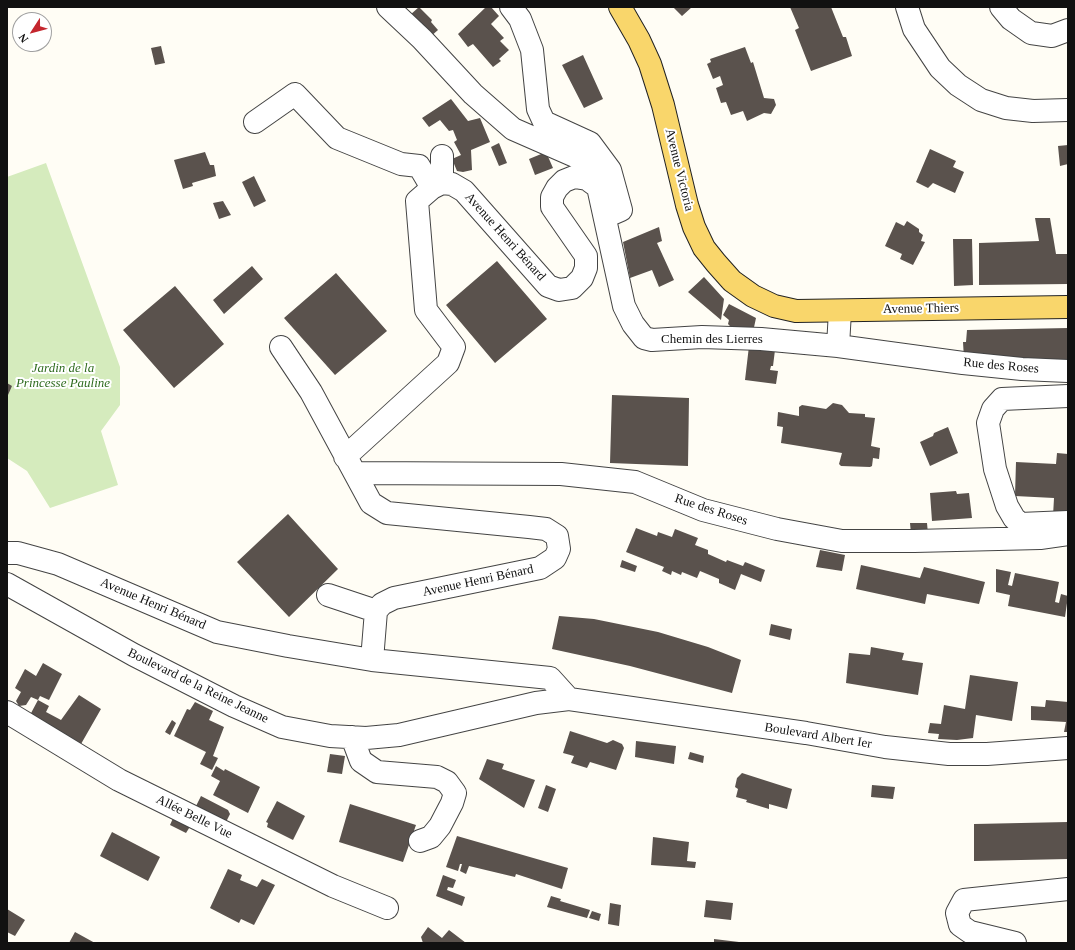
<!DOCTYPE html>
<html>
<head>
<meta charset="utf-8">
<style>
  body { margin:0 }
  #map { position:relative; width:1075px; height:950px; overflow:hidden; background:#fffdf5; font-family:Georgia,serif }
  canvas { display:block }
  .frame { position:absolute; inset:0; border:8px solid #111; pointer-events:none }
  .north { position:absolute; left:12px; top:12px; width:40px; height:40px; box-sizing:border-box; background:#fff; border:1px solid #a0a0a0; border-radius:50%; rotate:234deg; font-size:11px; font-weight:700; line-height:16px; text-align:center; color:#111 }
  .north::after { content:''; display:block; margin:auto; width:14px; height:18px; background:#c4262e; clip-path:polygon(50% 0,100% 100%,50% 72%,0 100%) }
</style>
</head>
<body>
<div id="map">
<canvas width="1075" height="950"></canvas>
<div class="frame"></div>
<div class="north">N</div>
</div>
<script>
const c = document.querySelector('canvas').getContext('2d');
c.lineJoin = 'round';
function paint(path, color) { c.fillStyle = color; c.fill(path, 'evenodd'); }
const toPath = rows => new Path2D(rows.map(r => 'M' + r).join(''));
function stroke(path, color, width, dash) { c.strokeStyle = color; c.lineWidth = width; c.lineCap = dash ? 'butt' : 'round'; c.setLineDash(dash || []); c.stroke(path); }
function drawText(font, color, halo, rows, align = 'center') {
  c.font = font + ' Georgia,serif'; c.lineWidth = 4; c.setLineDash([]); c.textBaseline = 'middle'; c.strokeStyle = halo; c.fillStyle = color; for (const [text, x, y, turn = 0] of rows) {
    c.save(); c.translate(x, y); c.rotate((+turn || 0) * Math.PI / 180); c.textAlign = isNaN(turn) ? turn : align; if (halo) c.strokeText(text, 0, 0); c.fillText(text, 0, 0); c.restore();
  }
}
const green = toPath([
  [46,163,120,367,120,405,101,431,118,485,50,508,27,471,7,458,7,177]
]);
const building = toPath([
  [419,7,432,20,431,22,438,30,430,37,410,15],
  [486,7,491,7,499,16,491,24,504,38,500,41,509,50,499,59,501,61,493,67,473,44,468,47,458,34],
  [673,7,692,7,682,16],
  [790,7,831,7,843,37,846,37,852,56,811,71,795,30,799,28],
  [161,46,165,63,155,65,151,48],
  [745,47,751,63,753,62,764,98,774,99,776,105,771,114,764,113,747,121,743,111,731,115,726,102,721,103,716,88,723,85,720,76,713,79,707,64,711,62,710,59],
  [583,55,603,99,584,108,562,65],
  [451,99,468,121,480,118,490,142,471,150,472,170,463,172,457,171,452,159,461,155,454,142,457,140,453,130,449,131,440,120,429,127,422,118],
  [499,143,507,163,499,166,491,147],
  [1068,145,1068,164,1060,166,1058,146],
  [930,149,956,161,953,167,964,172,955,193,933,183,928,188,916,182],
  [205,152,210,165,214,165,216,176,192,183,193,186,183,189,174,160],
  [546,152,553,168,535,175,529,159],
  [254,176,266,201,254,207,242,182],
  [223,201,231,215,219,219,213,203],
  [1035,218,1050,218,1056,254,1068,254,1068,284,979,285,979,243,1039,241],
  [907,221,919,229,919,232,923,235,921,241,925,242,913,265,900,259,902,254,885,246,896,222,904,226],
  [659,227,662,241,657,243,674,280,659,287,652,270,630,278,623,242],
  [953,239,972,239,973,285,954,286],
  [497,261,547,319,495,363,446,305],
  [252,266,263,279,224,314,213,300],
  [336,273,387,331,335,375,284,318],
  [704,277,724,299,721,320,688,292],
  [175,286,224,344,174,388,123,330],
  [729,304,756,318,753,332,742,327,740,330,733,329,728,324,729,320,723,315],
  [1068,328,1068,362,964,359,963,342,966,342,967,330],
  [749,346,775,350,773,366,771,366,770,370,778,371,776,384,745,380],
  [7,383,12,386,8,395,7,394],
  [612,395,689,398,688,466,610,463],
  [833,403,842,405,849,413,865,414,865,417,875,418,871,446,880,448,879,459,873,458,872,466,870,467,841,466,839,464,842,453,781,443,783,427,777,426,778,412,799,416,799,407,802,405,826,409],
  [948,427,958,453,930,466,920,442,933,436,934,433],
  [1057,453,1068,454,1068,515,1053,516,1054,498,1015,496,1016,462,1056,464],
  [956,491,957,494,969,493,972,518,932,521,930,493],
  [288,514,338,569,289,617,237,562],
  [910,523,927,523,928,534,911,534],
  [636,528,657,536,658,532,672,537,675,529,698,538,695,545,708,550,708,554,726,562,727,560,743,566,745,562,765,570,761,582,741,574,735,590,719,583,719,579,700,571,697,578,682,572,681,575,672,571,671,575,662,571,664,567,626,552],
  [820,550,845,555,842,571,816,567],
  [622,560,637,566,635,572,620,567],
  [861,565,920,578,924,567,985,582,979,604,927,594,925,604,856,589],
  [996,569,1011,572,1008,585,1012,586,1015,573,1059,582,1055,602,1059,603,1061,594,1068,596,1065,617,1008,606,1010,595,996,592],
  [559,616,594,619,658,632,708,647,741,660,732,693,630,666,552,649],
  [771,624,792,629,790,640,769,635],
  [871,647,904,653,902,660,923,663,918,695,846,683,849,653,870,655],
  [43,663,62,674,49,700,40,696,38,700,31,697,26,705,19,706,16,701,21,692,15,688,25,669,36,676],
  [970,675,1018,682,1012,721,976,715,973,738,957,740,938,739,939,734,928,733,930,723,941,724,944,705,965,709],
  [79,695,101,709,81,744,30,715,38,700,49,706,46,712,61,720],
  [1046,700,1068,702,1068,732,1064,732,1066,722,1031,720,1031,706,1045,707],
  [195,702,213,711,209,720,224,727,213,756,218,758,212,770,200,764,206,752,174,736,187,709,190,710],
  [172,720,176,723,170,735,165,732],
  [570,731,607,743,613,740,622,744,624,748,616,770,590,762,587,768,571,763,574,756,563,753],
  [636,741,676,746,674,764,635,757],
  [690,752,704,756,703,763,688,759],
  [330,754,345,756,342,774,327,772],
  [487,759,504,764,502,769,535,780,524,808,479,779],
  [216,766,224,771,225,769,260,787,248,813,213,795,220,781,211,776],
  [742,773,792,789,787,809,769,804,769,809,746,802,747,800,736,797,738,789,735,787,737,778],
  [546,785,556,789,548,812,538,808],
  [872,785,895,787,893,799,871,797],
  [201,796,228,810,230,814,226,822,196,806],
  [277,801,305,816,293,840,267,827,268,823,266,822],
  [350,804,416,825,403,862,339,842],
  [174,816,191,825,186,833,170,825],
  [1068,822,1068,859,974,861,974,824],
  [112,832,160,857,148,881,100,856],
  [457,836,568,868,562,889,516,874,515,877,469,866,466,874,460,871,462,864,460,864,458,871,446,867],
  [653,837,689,842,687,861,696,862,695,868,651,865],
  [228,869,242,875,240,880,257,887,262,879,275,885,254,925,241,919,239,923,210,908],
  [443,875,456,880,453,888,448,887,447,890,465,897,462,906,436,896],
  [551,896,561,899,560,901,590,910,587,918,547,907],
  [706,900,733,903,731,920,704,917],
  [610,903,621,905,619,926,608,924],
  [7,909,25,920,15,936,7,932],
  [592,911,601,914,599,921,589,918],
  [428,927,442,938,449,930,466,943,423,943,421,937],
  [75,932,95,943,69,943],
  [714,939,739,942,739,943,714,943]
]);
const minor = toPath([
  [388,7,422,39,473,94,513,129,577,157,586,164,598,187,624,306,633,324,644,338,652,340,702,337,761,339,838,346,963,363,1022,369,1068,371],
  [511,7,520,19,532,50,538,109,544,122,590,143,610,170,621,210,605,217],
  [907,7,914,29,940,68,958,85,981,100,1006,108,1033,111,1068,110],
  [1001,7,1011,19,1031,33,1052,36,1068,30],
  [255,122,295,94,337,138,401,164,419,166,432,188],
  [442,183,442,156],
  [838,346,840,311],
  [281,347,311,392,371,503,387,513,529,527,546,529,557,536,559,549,555,558,540,568,394,598,382,604,376,611,372,660],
  [1068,396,1002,399,993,409,988,423,995,469,1007,506,1014,518,1020,524,1068,522],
  [345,457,448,363,454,347,426,310,417,201,432,188,442,183,452,184,464,191,548,286,559,290,572,288,582,278,586,268,586,256,552,207,552,197,557,188,564,181,574,177,587,179,598,187],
  [355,473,561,474,635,482,703,510,777,529,842,541,914,541,1040,538,1068,534],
  [7,553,18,553,58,564,217,632,288,646,372,660,550,678,569,699],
  [7,584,134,655,234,706,282,727,330,736,366,738,399,735,536,703,569,699,806,733,885,747,949,754,987,754,1068,748],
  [328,595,376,611],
  [7,712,119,780,333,886,387,908],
  [352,737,361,761,377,772,437,777,447,782,455,793,452,803,440,826,431,837,420,841],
  [1015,943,970,932,960,925,957,913,964,900,1068,889]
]);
const major = toPath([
  [620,7,639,40,650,64,663,105,687,205,694,227,704,248,716,263,732,281,753,296,774,306,796,311,1068,307]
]);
const streetNames = [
  ["Avenue Victoria",679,170,76],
  ["Avenue Henri Bénard",505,237,48],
  ["Avenue Thiers",921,309,-1],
  ["Chemin des Lierres",712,340],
  ["Rue des Roses",1001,366,5],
  ["Rue des Roses",711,510,18],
  ["Avenue Henri Bénard",478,581,-12],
  ["Avenue Henri Bénard",153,604,23],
  ["Boulevard de la Reine Jeanne",198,686,26],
  ["Boulevard Albert Ier",818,736,9],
  ["Allée Belle Vue",194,817,26]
];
const parkNames = [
  ["Jardin de la",63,369],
  ["Princesse Pauline",63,384]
];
paint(green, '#d5ebbd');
paint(building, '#5a524d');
stroke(minor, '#444', 24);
stroke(major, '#222', 24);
stroke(minor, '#fff', 22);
stroke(major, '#f9d66b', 22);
drawText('13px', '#111', '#fff', streetNames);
drawText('italic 13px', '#2f6b1f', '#fff', parkNames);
</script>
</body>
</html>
